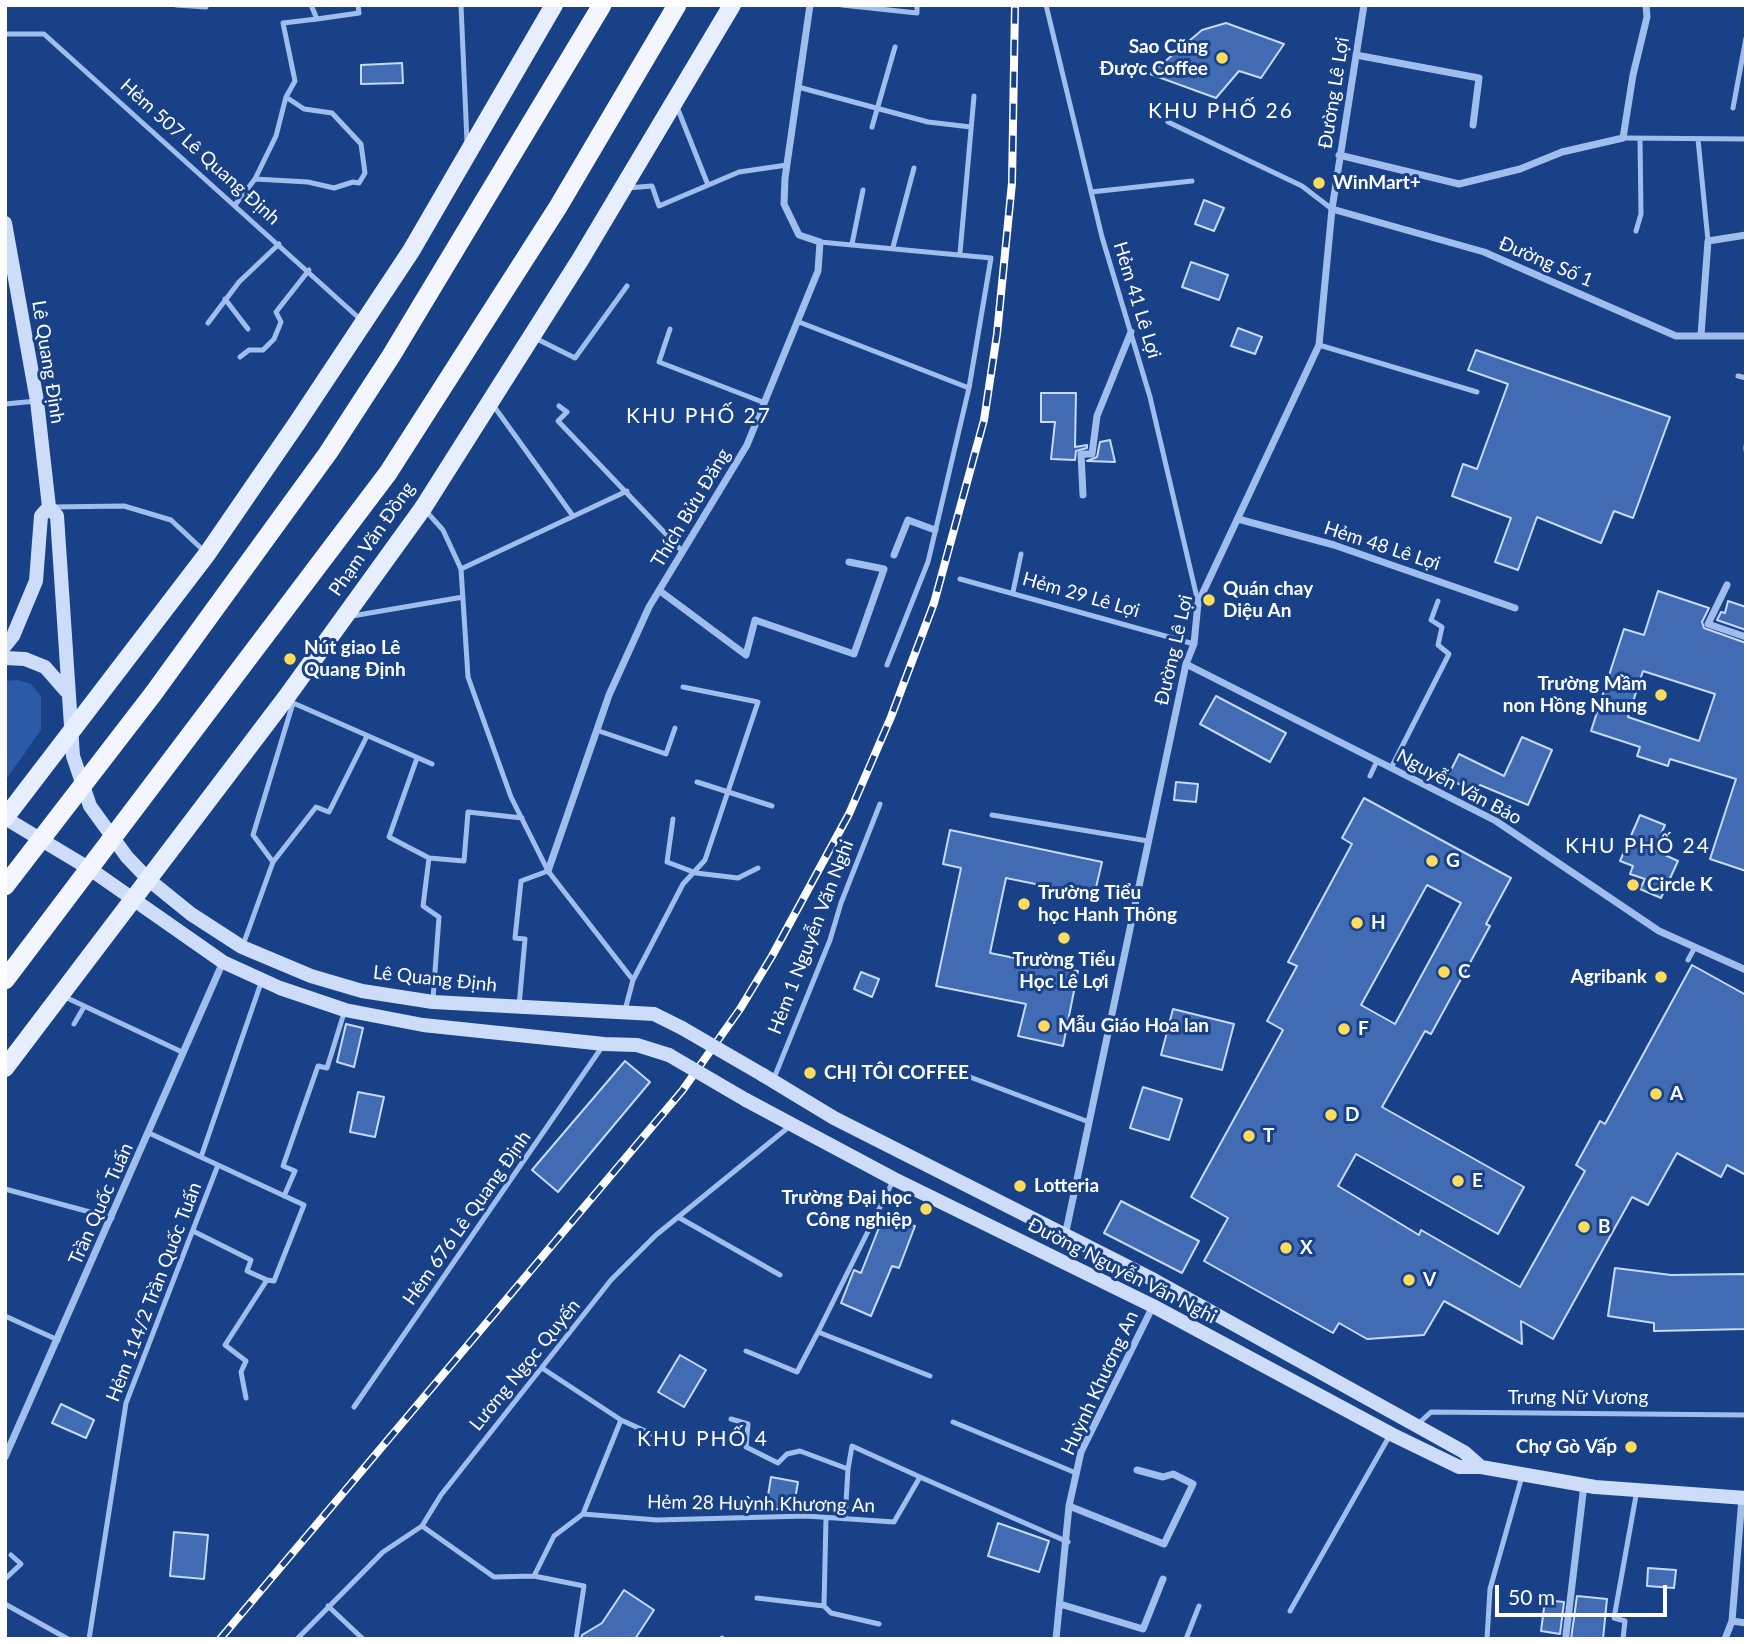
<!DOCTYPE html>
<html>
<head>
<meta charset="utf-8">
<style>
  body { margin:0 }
  #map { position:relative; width:1751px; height:1644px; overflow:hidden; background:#184188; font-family:Lato,sans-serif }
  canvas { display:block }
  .frame { position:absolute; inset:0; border:7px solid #fff; pointer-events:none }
  .scale { position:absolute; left:1495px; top:1585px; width:172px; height:32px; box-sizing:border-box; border:4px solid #fff; border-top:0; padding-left:9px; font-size:21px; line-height:24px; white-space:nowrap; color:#fff; -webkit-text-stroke:5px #184188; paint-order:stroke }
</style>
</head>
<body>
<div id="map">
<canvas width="1751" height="1644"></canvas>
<div class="frame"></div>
<div class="scale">50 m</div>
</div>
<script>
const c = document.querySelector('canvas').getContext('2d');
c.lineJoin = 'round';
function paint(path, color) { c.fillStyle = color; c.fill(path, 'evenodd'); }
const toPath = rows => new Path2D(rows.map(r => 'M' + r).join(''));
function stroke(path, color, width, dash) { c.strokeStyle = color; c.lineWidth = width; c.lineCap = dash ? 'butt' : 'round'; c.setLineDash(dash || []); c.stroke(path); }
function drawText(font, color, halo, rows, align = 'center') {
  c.font = font + ' Lato,sans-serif'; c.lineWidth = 6; c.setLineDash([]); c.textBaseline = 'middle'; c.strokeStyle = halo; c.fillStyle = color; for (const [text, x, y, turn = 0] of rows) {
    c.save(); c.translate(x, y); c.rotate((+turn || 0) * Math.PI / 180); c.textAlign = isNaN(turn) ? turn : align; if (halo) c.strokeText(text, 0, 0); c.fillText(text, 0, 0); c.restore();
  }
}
const green = toPath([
  [18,680,31,684,41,696,41,730,5,781,5,681]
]);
const building = toPath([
  [1226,23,1284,44,1261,78,1239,71,1216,98,1150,74,1202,30,1226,23],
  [402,63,403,83,361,84,361,65,402,63],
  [1204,200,1224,208,1214,231,1195,224,1204,200],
  [1191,262,1228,275,1219,300,1182,287,1191,262],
  [1238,328,1262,337,1255,354,1231,346,1238,328],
  [1476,350,1670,417,1633,518,1614,511,1601,543,1537,517,1518,570,1495,562,1511,518,1452,496,1463,464,1477,469,1508,384,1468,370,1476,350],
  [1041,393,1076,393,1075,447,1087,445,1087,448,1076,451,1075,460,1051,459,1055,422,1041,422,1041,393],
  [1110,440,1115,462,1087,461,1097,457,1100,442,1110,440],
  [1658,591,1709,608,1702,622,1704,628,1746,643,1746,871,1710,859,1736,779,1670,759,1668,766,1637,756,1640,747,1591,731,1624,629,1644,635,1658,591],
  [1643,671,1715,694,1699,741,1628,717,1643,671],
  [1728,601,1746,607,1746,630,1717,620,1721,612,1725,613,1728,601],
  [1216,696,1286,733,1270,762,1200,724,1216,696],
  [1522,737,1552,750,1528,805,1480,785,1477,793,1447,778,1459,754,1504,776,1522,737],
  [1176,782,1198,784,1196,802,1174,800,1176,782],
  [1364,798,1511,878,1486,924,1490,926,1431,1034,1425,1031,1382,1107,1524,1187,1498,1234,1356,1154,1338,1186,1419,1235,1421,1230,1520,1287,1585,1171,1576,1165,1600,1121,1605,1124,1692,965,1746,995,1746,1175,1727,1165,1721,1177,1677,1153,1648,1205,1632,1197,1553,1339,1521,1321,1522,1344,1444,1301,1424,1335,1367,1339,1339,1323,1333,1333,1204,1261,1228,1218,1191,1197,1283,1030,1267,1021,1297,966,1288,962,1352,844,1342,838,1364,798],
  [1427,885,1461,903,1395,1024,1361,1005,1427,885],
  [1640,815,1665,825,1654,850,1678,861,1661,898,1640,889,1645,879,1630,874,1633,866,1620,861,1640,815],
  [950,830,1102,862,1094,896,1006,878,990,953,1078,971,1063,1046,1018,1036,1026,1004,936,986,961,868,943,864,950,830],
  [861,972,879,979,872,997,854,989,861,972],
  [1173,1009,1234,1024,1222,1070,1161,1055,1173,1009],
  [346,1024,363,1028,354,1067,337,1062,346,1024],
  [625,1061,650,1082,558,1192,532,1170,625,1061],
  [1143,1087,1182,1099,1169,1140,1130,1128,1143,1087],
  [358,1092,384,1097,375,1137,350,1132,358,1092],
  [1121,1201,1199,1241,1182,1273,1104,1233,1121,1201],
  [884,1215,915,1226,899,1268,892,1266,871,1316,841,1303,854,1270,861,1273,884,1215],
  [1615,1268,1671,1275,1746,1274,1746,1329,1654,1331,1654,1323,1608,1316,1615,1268],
  [680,1355,706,1370,684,1407,658,1392,680,1355],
  [61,1404,94,1420,86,1438,52,1423,61,1404],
  [771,1477,798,1482,793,1511,766,1508,771,1477],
  [998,1523,1049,1541,1039,1572,988,1556,998,1523],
  [174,1532,208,1535,204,1579,170,1576,174,1532],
  [1648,1568,1676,1570,1674,1588,1647,1586,1648,1568],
  [624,1590,654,1610,635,1639,581,1639,582,1635,602,1623,624,1590],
  [1577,1596,1607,1599,1603,1639,1571,1639,1577,1596],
  [1545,1600,1564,1602,1560,1634,1541,1631,1545,1600]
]);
const service = toPath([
  [176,5,206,7],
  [461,5,467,142],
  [842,5,917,13,917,5],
  [1046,5,1102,237,1150,397,1198,602],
  [317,19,359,13,358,5],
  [5,34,44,34,360,319],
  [798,87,928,122,971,127],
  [677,107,708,185],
  [1733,108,1746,38],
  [1168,122,1302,186,1332,209],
  [872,127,895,47],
  [1623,138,1746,139],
  [1698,139,1708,241],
  [255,179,308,182,334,188,353,182,359,183,365,173,361,144,332,113,304,109,286,97],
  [627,188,652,186,659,206,739,172,787,165],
  [1091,192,1192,181],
  [235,205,255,179,276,136,286,97,295,81,283,23,317,19,311,5],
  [1636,231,1641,214,1640,139],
  [820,242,991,258,969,388],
  [852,244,863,190],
  [893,247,914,168],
  [960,253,974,96],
  [225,299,248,329],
  [799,322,969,388,928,562,887,665],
  [208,323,239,282,279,244],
  [670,329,659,362,765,403],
  [535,338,575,358,627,286],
  [1319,345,1477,392],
  [240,357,249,350,263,350,274,339,281,322,276,312,309,270],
  [1738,376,1746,378],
  [5,404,37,401],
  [493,405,573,516],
  [559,406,567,412,558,421,683,552],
  [1746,446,1746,450],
  [52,507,124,506,171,520,203,550],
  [425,510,443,530,461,569,468,677,511,797,548,871,633,980,625,1010],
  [461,569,627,491],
  [960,579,1194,644],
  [1013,592,1021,554],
  [352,616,463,597],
  [291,702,432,764],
  [599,731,666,754,675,728],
  [417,758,389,837,429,858],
  [1391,768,1449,654,1438,645,1442,627,1431,620,1438,601],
  [1370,776,1377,761],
  [697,782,772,806],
  [992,815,1148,841],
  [673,819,667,862,696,873,738,878,758,868],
  [273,862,253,835,293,703],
  [243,945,273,862,316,807,329,812,367,736],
  [1688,960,1695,947],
  [633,980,683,884,705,860,758,702,683,687],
  [65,997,182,1052],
  [433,999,439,917,423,906,429,858,464,861,468,812,522,818],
  [519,1006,525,939,515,938,521,881,548,871],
  [74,1024,84,1007],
  [970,1077,1089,1122],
  [774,1078,830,940,841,903,880,804],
  [149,1133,304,1205,274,1281,267,1280,225,1345,246,1361,241,1372,246,1398],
  [201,1157,262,980],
  [894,1179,818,1332,930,1376],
  [5,1189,112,1218],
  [284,1196,295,1171,283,1166,318,1066,327,1068,344,1013],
  [678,1217,780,1275],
  [193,1231,251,1260,247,1271,267,1280],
  [5,1316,58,1340],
  [746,1351,797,1372,818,1332],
  [542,1368,621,1420,654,1435],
  [354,1407,602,1047],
  [731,1419,748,1424,746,1447,778,1463,787,1454,800,1451,848,1469,845,1519],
  [953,1422,1076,1473],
  [1418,1424,1431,1412,1746,1415],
  [848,1469,852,1446,920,1477],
  [583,1514,657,1520,806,1516,894,1522,920,1477,1068,1542],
  [422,1526,494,1577,534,1576,584,1586,576,1639],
  [534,1576,554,1536,583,1514,621,1420],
  [5,1579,21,1564,11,1555],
  [757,1598,824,1606,831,1613,879,1624],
  [5,1604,68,1639],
  [328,1606,363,1639],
  [824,1606,826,1518],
  [1290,1611,1390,1435],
  [89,1639,126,1403,218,1165],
  [297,1639,383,1552,422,1526,441,1495,611,1280,656,1235,790,1126],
  [722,1639,722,1638],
  [1186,1639,1199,1606],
  [1487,1639,1490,1589,1522,1476],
  [1623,1639,1625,1621,1614,1618,1637,1490]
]);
const minor = toPath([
  [1356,55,1479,78,1473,125],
  [1339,155,1459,184,1520,169,1562,152,1623,138,1633,75,1647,17,1646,5],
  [1332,209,1484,252,1676,336,1746,336],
  [1701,335,1708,241,1746,235],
  [1083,495,1081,454,1092,454,1097,416,1131,332],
  [1238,519,1334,545,1515,608],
  [894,555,908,520,935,530],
  [1727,585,1708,624,1746,637],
  [660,591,746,655,755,620,854,654,884,569,849,562],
  [1186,664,1496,821,1659,931,1746,970],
  [548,871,609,695,649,607,747,445,818,271,820,242,799,235,784,204,785,178,810,5],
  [1065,1236,1186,664,1194,644,1198,603,1319,345,1332,209,1364,5],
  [5,1457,223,962],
  [1069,1506,1164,1544,1193,1484,1173,1474,1163,1477,1137,1470],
  [1060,1604,1143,1629,1163,1579],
  [1732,1621,1746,1623],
  [1566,1635,1584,1485],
  [1056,1639,1069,1506,1081,1452,1153,1306],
  [1725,1639,1732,1621,1742,1498]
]);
const secondary = toPath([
  [5,223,37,401,49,507,57,516,73,756,90,806,127,857,149,880,191,914,242,947,311,976,362,991,433,1002,654,1014,682,1028],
  [5,646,13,636,36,581,41,516,49,507],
  [5,658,25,659,45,667,66,691],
  [5,818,90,869,223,962,280,988,345,1010,423,1025,604,1044,637,1045,669,1055],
  [763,1075,834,1118,1154,1280,1464,1452,1481,1467],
  [746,1100,894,1179,1153,1306,1391,1434,1459,1467,1481,1467,1595,1487,1746,1498]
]);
const primary = toPath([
  [5,818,207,554,297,423,411,251,554,5],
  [5,1068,285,699,423,508,580,260,732,5]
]);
const trunk = toPath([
  [5,886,153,694,328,453,391,356,602,5],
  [5,980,388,473,558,207,677,5]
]);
const rail = toPath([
  [220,1639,682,1091,740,1009,772,956,849,814,891,717,934,603,984,420,997,334,1012,183,1015,5]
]);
const secondaryBridge = toPath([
  [682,1028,763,1075],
  [669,1055,746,1100]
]);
const markers = [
  [1222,58,7,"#ffdc5d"],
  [1319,183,7,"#ffdc5d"],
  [1209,600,7,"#ffdc5d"],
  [290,659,7,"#ffdc5d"],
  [1661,695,7,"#ffdc5d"],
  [1432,861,7,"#ffdc5d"],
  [1633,885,7,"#ffdc5d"],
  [1024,904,7,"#ffdc5d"],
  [1357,923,7,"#ffdc5d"],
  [1064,938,7,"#ffdc5d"],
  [1444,972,7,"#ffdc5d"],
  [1661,977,7,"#ffdc5d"],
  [1044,1026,7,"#ffdc5d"],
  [1344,1029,7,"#ffdc5d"],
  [810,1073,7,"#ffdc5d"],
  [1656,1094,7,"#ffdc5d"],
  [1331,1115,7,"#ffdc5d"],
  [1249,1136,7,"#ffdc5d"],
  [1458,1181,7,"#ffdc5d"],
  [1020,1186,7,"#ffdc5d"],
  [926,1209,7,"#ffdc5d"],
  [1584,1227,7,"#ffdc5d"],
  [1286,1248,7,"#ffdc5d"],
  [1409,1280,7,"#ffdc5d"],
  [1631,1447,7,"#ffdc5d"]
];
const poiNames = [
  ["Sao Cũng",1208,47,"right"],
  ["Được Coffee",1208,69,"right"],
  ["WinMart+",1333,183],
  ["Quán chay",1223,589],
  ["Diệu An",1223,611],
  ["Nút giao Lê",304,648],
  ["Quang Định",304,670],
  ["Trường Mầm",1647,684,"right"],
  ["non Hồng Nhung",1647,706,"right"],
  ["G",1446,861],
  ["Circle K",1647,885],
  ["Trường Tiểu",1038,893],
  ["học Hanh Thông",1038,915],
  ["H",1371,923],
  ["Trường Tiểu",1064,960,"center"],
  ["Học Lê Lợi",1064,982,"center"],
  ["C",1458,972],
  ["Agribank",1647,977,"right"],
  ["Mẫu Giáo Hoa lan",1058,1026],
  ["F",1358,1029],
  ["CHỊ TÔI COFFEE",824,1073],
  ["A",1670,1094],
  ["D",1345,1115],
  ["T",1263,1136],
  ["E",1472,1181],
  ["Lotteria",1034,1186],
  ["Trường Đại học",912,1198,"right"],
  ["Công nghiệp",912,1220,"right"],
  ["B",1598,1227],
  ["X",1300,1248],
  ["V",1423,1280],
  ["Chợ Gò Vấp",1617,1447,"right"]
];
const streetNames = [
  ["Đường Lê Lợi",1334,93,-81],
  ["Hẻm 507 Lê Quang Định",200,152,42],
  ["Đường Số 1",1546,262,23],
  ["Hẻm 41 Lê Lợi",1137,300,73],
  ["Lê Quang Định",48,362,81],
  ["Thích Bửu Đăng",691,508,-59],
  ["Phạm Văn Đồng",372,539,-55],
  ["Hẻm 48 Lê Lợi",1382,546,18],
  ["Hẻm 29 Lê Lợi",1081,595,16],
  ["Đường Lê Lợi",1174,650,-77],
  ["Nguyễn Văn Bảo",1459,787,28],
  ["Hẻm 1 Nguyễn Văn Nghi",811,937,-69],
  ["Lê Quang Định",435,979,6],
  ["Trần Quốc Tuấn",101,1204,-66],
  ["Hẻm 676 Lê Quang Định",467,1218,-55],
  ["Đường Nguyễn Văn Nghi",1122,1271,27],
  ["Hẻm 114/2 Trần Quốc Tuấn",154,1292,-69],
  ["Lương Ngọc Quyến",525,1365,-51],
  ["Huỳnh Khương An",1100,1383,-65],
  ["Trưng Nữ Vương",1578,1398],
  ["Hẻm 28 Huỳnh Khương An",761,1504,1]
];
const neighbourhoodNames = [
  ["KHU PHỐ 26",1221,111],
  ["KHU PHỐ 27",699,416],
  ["KHU PHỐ 24",1638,846],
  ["KHU PHỐ 4",703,1439]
];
paint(green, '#2b5aa7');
paint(building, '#416bb2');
stroke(building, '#c6dafa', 2);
stroke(service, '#a0beed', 5);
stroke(minor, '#a0beed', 7);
stroke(secondary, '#cdddf9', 14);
stroke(primary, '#e7eeff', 18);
stroke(trunk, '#f3f6ff', 19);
stroke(rail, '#fff', 8);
stroke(rail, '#184188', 5, [16]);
stroke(secondaryBridge, '#cdddf9', 14);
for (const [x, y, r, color] of markers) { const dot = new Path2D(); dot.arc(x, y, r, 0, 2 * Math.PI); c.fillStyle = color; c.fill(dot); stroke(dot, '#184188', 2.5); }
drawText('bold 19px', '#fff', '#184188', poiNames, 'left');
drawText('19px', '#fff', '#184188', streetNames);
c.letterSpacing = '2px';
drawText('21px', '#fff', '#184188', neighbourhoodNames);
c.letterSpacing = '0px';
</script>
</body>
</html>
